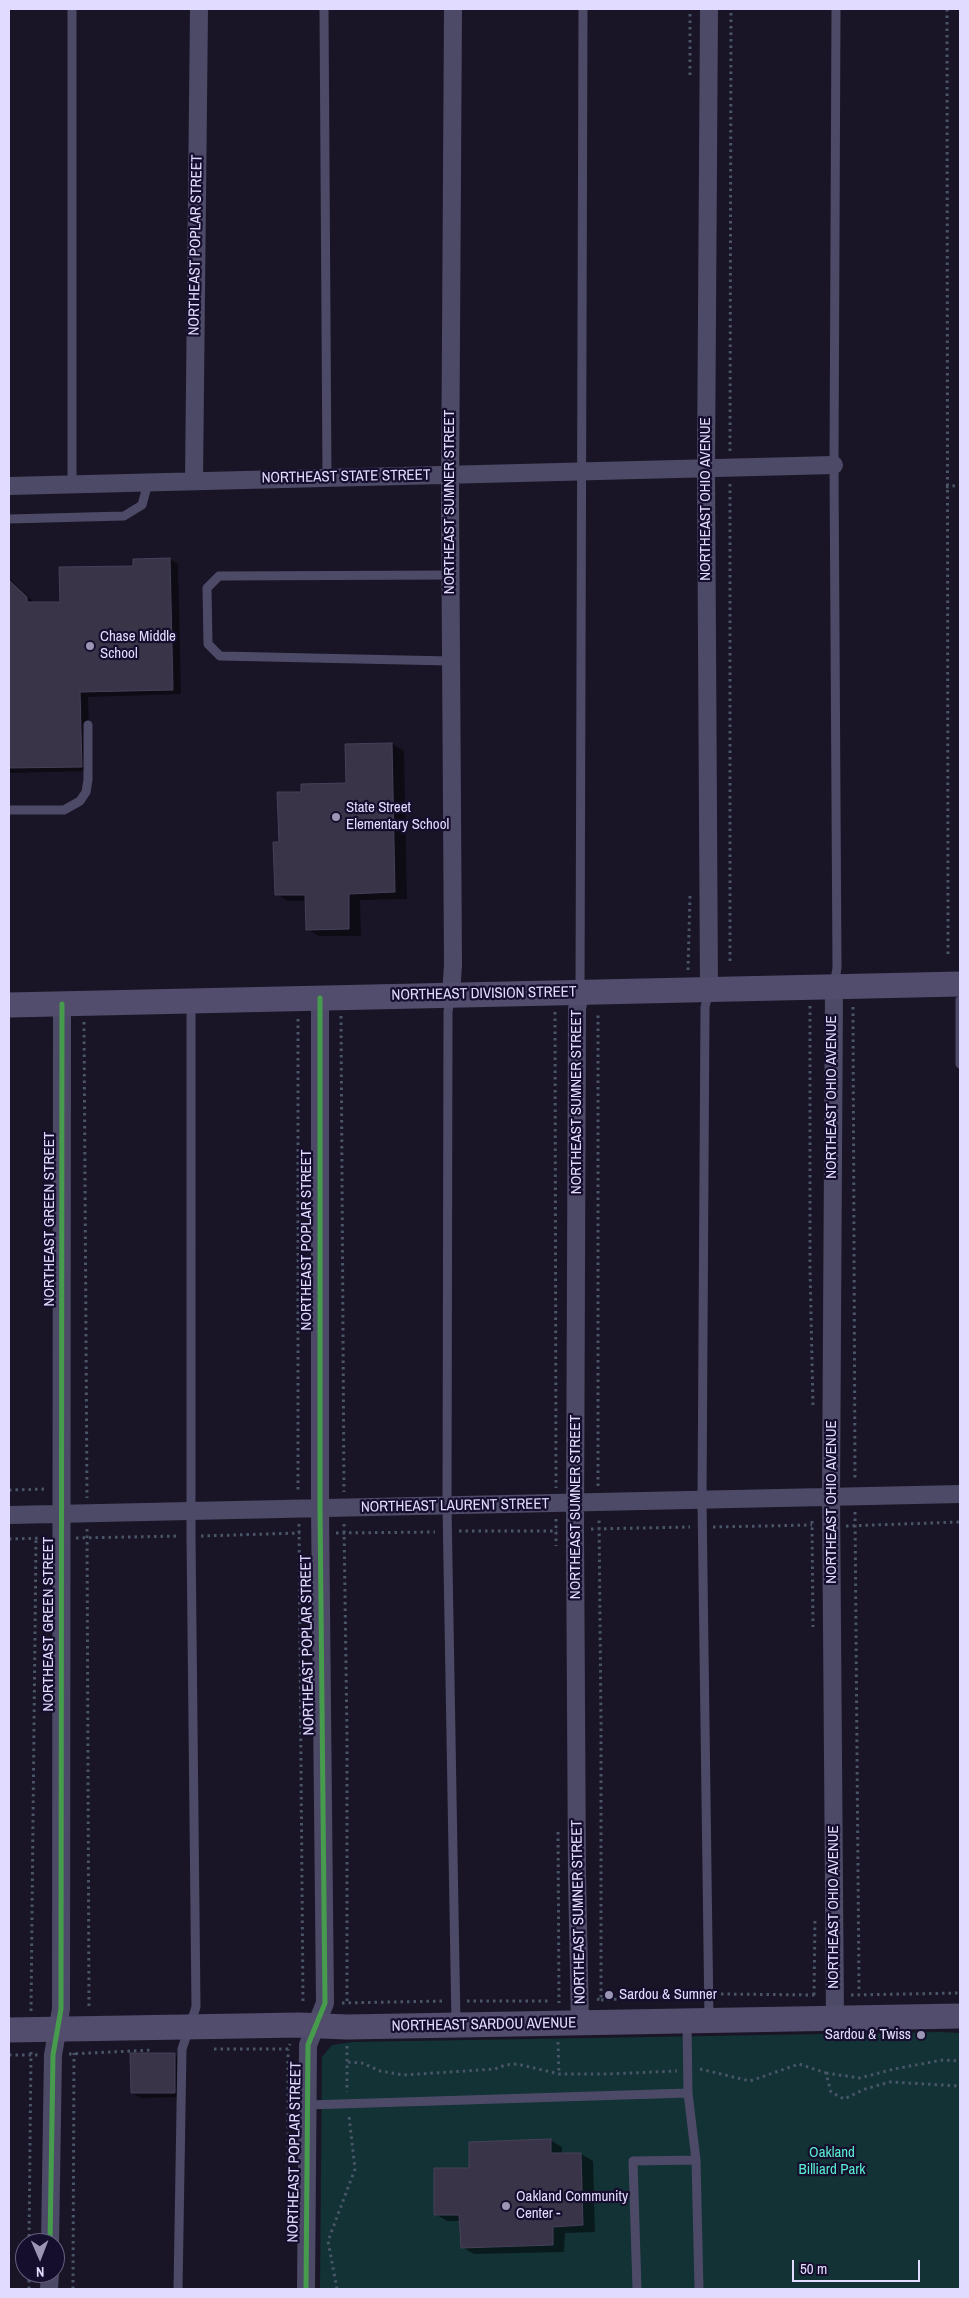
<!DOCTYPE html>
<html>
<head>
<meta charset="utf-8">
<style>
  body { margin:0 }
  #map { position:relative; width:969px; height:2298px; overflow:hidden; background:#1a1526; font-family:"Archivo Narrow",sans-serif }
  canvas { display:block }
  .frame { position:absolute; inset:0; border:10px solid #e1dbff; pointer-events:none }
  .north { position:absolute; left:15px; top:2233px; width:50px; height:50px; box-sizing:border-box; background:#160e2d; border:1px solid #676081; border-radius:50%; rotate:179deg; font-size:14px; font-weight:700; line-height:20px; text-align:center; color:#e1dbff }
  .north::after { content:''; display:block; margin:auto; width:18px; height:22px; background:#9b96b3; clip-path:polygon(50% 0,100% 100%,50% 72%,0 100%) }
  .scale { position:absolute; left:792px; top:2260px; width:128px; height:22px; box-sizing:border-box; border:2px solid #e1dbff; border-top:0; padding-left:6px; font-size:15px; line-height:18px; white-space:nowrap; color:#e1dbff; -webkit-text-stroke:4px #160e2d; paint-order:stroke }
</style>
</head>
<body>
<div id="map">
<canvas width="969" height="2298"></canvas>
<div class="frame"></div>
<div class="north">N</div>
<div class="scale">50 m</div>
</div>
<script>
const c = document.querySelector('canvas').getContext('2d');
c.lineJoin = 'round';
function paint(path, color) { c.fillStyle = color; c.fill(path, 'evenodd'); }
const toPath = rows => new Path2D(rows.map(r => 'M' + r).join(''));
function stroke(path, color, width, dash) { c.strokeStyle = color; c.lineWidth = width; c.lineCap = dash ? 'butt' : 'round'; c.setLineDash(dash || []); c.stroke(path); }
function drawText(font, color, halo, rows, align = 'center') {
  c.font = font + ' "Archivo Narrow",sans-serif'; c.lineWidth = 4.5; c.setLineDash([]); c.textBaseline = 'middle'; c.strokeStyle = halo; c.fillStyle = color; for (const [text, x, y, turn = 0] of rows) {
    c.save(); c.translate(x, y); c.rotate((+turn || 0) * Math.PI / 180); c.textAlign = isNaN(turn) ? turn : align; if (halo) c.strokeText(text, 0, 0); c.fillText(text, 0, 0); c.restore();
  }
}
const green = toPath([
  [941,2032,960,2033,960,2289,320,2289,322,2057,332,2045,352,2042]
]);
const shadow = toPath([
  [169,559,178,564,181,694,88,697,90,771,9,773,9,578,36,604,61,603,134,567],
  [392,744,404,751,407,899,360,900,361,936,319,936,307,929,307,901,288,901,276,894,280,843,302,793,347,784],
  [174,2054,183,2059,184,2097,141,2098,132,2093],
  [550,2140,562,2147,562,2155,581,2154,593,2161,595,2232,565,2233,564,2252,474,2254,462,2247,461,2221,447,2221,435,2214,470,2169]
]);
const building = toPath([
  [170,558,173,690,80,692,82,767,9,768,9,580,27,597,27,602,60,602,59,567,133,566,133,559,170,558],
  [392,743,395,892,349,894,349,929,306,930,305,895,275,895,273,842,279,842,277,792,301,792,301,784,346,783,345,744,392,743],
  [130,2053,175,2053,175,2093,131,2093,130,2053],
  [551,2139,551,2153,581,2153,583,2225,553,2227,553,2245,461,2248,459,2215,434,2215,434,2168,469,2168,469,2142,551,2139]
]);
const path = toPath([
  [947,9,948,956],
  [690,75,690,9],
  [730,451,731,9],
  [946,487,960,485],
  [730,961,730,484],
  [688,970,690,896],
  [810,1006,810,1267,813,1407],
  [853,1007,855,1481],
  [555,1012,556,1488],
  [341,1016,344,1492],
  [298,1019,298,1493],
  [84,1022,87,1498],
  [598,1486,598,1012],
  [9,1490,47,1489],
  [855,1512,859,1991],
  [556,1519,556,1546],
  [812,1521,813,1627],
  [299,1524,303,2004],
  [344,1524,347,1737,347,2005],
  [846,1526,960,1522],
  [713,1527,812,1525],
  [87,1529,89,2008],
  [591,1529,690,1527],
  [459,1531,557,1531],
  [336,1533,435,1532],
  [201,1536,300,1533],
  [76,1538,180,1536],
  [9,1539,45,1538],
  [558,1832,559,2003],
  [721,1994,815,1995],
  [814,1995,815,1918],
  [851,1995,960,1993],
  [597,1999,601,2000,601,1723,599,1517],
  [601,2000,697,1995],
  [467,2001,551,2001],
  [342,2003,443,2001],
  [31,2011,36,1539],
  [558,2042,559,2074],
  [347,2046,347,2092],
  [214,2049,288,2049,290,2044],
  [69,2054,153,2050],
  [9,2055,38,2055],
  [348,2062,362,2063,380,2071,404,2075,495,2069,505,2065,517,2064,559,2074,608,2074,677,2071],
  [700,2069,750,2081,799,2064,826,2073,831,2092,844,2099,865,2089,890,2082,960,2086],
  [826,2073,860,2078,894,2069,943,2060,960,2061],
  [288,2239,288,2049],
  [29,2243,31,2049],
  [29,2289,29,2273],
  [73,2289,74,2053],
  [337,2289,328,2241,355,2169,349,2116]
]);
const lane = toPath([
  [324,9,327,478],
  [72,484,72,9],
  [9,519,124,516,142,505,148,483],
  [450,575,219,576,207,588,208,644,220,656,450,661],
  [9,810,64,810,80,801,86,792,88,780,88,725],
  [834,986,837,968,834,465,836,9],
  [580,991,583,9],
  [709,991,705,1007,702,1500,709,2020],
  [450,998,448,1012,447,1506,456,2025],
  [960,1000,960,1064],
  [687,2023,688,2093,696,2160,699,2289],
  [307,2105,688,2093],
  [178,2289,182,2049,196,2007,191,1536,191,1002],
  [637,2289,633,2161,696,2160]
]);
const street = toPath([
  [709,9,706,468,709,989],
  [194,481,199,9],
  [9,486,834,465],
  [834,987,831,1497,835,2018],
  [580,992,577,1009,575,1531,577,1876,580,2023],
  [451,995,453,965,450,498,453,9],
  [9,1515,960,1494],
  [50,2243,53,2055,61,2009,62,1004],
  [49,2289,50,2273],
  [306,2289,308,2045,325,2003,320,1509,320,998]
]);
const secondary = toPath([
  [9,1005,960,984],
  [9,2030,299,2025,347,2027,960,2016]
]);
const cycleway = toPath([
  [50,2243,53,2055,61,2009,62,1004],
  [306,2289,308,2045,325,2003,320,1509,320,998]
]);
const markers = [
  [90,646,5,"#9b96b3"],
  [336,817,5,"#9b96b3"],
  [609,1995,5,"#9b96b3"],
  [921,2035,5,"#9b96b3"],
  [506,2206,5,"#9b96b3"]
];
const streetNames = [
  ["NORTHEAST POPLAR STREET",196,245,-89],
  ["NORTHEAST STATE STREET",346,477,-1],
  ["NORTHEAST OHIO AVENUE",706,499,-90],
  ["NORTHEAST SUMNER STREET",450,502,-90],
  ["NORTHEAST DIVISION STREET",484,994,-1],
  ["NORTHEAST OHIO AVENUE",832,1097,-90],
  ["NORTHEAST SUMNER STREET",577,1102,-90],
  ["NORTHEAST GREEN STREET",50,1219,-90],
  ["NORTHEAST POPLAR STREET",307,1240,-90],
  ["NORTHEAST OHIO AVENUE",832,1502,-90],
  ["NORTHEAST LAURENT STREET",455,1506,-1],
  ["NORTHEAST SUMNER STREET",576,1507,-90],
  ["NORTHEAST GREEN STREET",49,1624,-90],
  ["NORTHEAST POPLAR STREET",308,1645,-91],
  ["NORTHEAST OHIO AVENUE",834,1907,-90],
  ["NORTHEAST SUMNER STREET",579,1912,-91],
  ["NORTHEAST SARDOU AVENUE",484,2025,-1],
  ["NORTHEAST POPLAR STREET",295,2152,-89]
];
const poiNames = [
  ["Chase Middle",100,637],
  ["School",100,654],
  ["State Street",346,808],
  ["Elementary School",346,825],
  ["Sardou & Sumner",619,1995],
  ["Sardou & Twiss",911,2035,"right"],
  ["Oakland Community",516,2197],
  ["Center -",516,2214]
];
const parkNames = [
  ["Oakland",832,2153],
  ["Billiard Park",832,2170]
];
paint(green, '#123236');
paint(shadow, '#0007');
paint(building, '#393447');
stroke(building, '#47405a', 1);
stroke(path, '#485668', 3, [2.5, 4]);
stroke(lane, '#4d4a67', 9);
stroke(street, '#4d4a67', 18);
stroke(secondary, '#524d6d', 25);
stroke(cycleway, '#469c4c', 5);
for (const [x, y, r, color] of markers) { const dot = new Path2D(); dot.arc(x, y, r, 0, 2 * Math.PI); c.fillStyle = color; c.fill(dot); stroke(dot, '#160e2d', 2); }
drawText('15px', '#e1dbff', '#160e2d', streetNames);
drawText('15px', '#e1dbff', '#160e2d', poiNames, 'left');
drawText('15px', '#59edd2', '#160e2d', parkNames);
</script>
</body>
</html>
